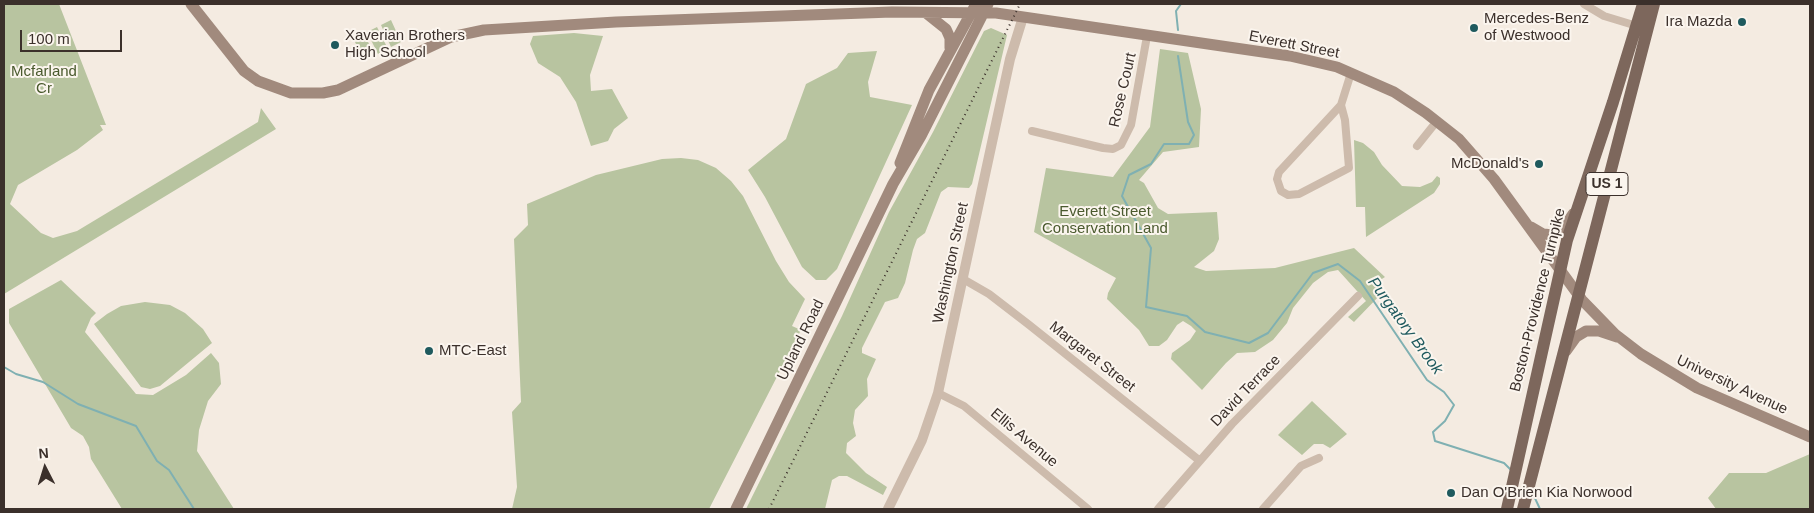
<!DOCTYPE html>
<html>
<head>
<meta charset="utf-8">
<style>
  body { margin:0 }
  #map { position:relative; width:1814px; height:513px; overflow:hidden; background:#f4ebe1; font-family:Arial,sans-serif }
  canvas { display:block }
  .frame { position:absolute; inset:0; border:5px solid #3b302b; pointer-events:none }
  .north { position:absolute; left:20px; top:443px; width:50px; height:50px; -webkit-text-stroke:4px #fbf5ee; paint-order:stroke; rotate:355deg; font-size:14px; font-weight:700; line-height:20px; text-align:center; color:#3b302b }
  .north::after { content:''; display:block; margin:auto; width:18px; height:22px; background:#3b302b; clip-path:polygon(50% 0,100% 100%,50% 72%,0 100%) }
  .scale { position:absolute; left:20px; top:30px; width:102px; height:22px; box-sizing:border-box; border:2px solid #3b302b; border-top:0; padding-left:6px; font-size:15px; line-height:18px; white-space:nowrap; color:#3b302b; -webkit-text-stroke:4px #fbf5ee; paint-order:stroke }
</style>
</head>
<body>
<div id="map">
<canvas width="1814" height="513"></canvas>
<div class="frame"></div>
<div class="north">N</div>
<div class="scale">100 m</div>
</div>
<script>
const c = document.querySelector('canvas').getContext('2d');
c.lineJoin = 'round';
function paint(path, color) { c.fillStyle = color; c.fill(path, 'evenodd'); }
const toPath = rows => new Path2D(rows.map(r => 'M' + r).join(''));
function stroke(path, color, width, dash) { c.strokeStyle = color; c.lineWidth = width; c.lineCap = dash ? 'butt' : 'round'; c.setLineDash(dash || []); c.stroke(path); }
function drawText(font, color, halo, rows, align = 'center') {
  c.font = font + ' Arial,sans-serif'; c.lineWidth = 4; c.setLineDash([]); c.textBaseline = 'middle'; c.strokeStyle = halo; c.fillStyle = color; for (const [text, x, y, turn = 0] of rows) {
    c.save(); c.translate(x, y); c.rotate((+turn || 0) * Math.PI / 180); c.textAlign = isNaN(turn) ? turn : align; if (halo) c.strokeText(text, 0, 0); c.fillText(text, 0, 0); c.restore();
  }
}
const green = toPath([
  [4,4,59,4,106,125,100,125,103,130,77,150,18,185,10,204,41,233,53,238,77,231,258,122,261,108,276,129,4,294],
  [391,20,401,42,391,47,381,25],
  [377,27,388,49,378,54,367,32],
  [991,28,1007,35,972,184,969,188,948,187,941,192,925,233,917,239,913,250,905,283,898,298,885,302,862,348,862,353,876,359,867,379,868,396,855,410,853,423,856,436,847,443,846,453,866,473,887,487,883,495,847,476,839,476,832,480,825,509,746,509,842,316,889,212,933,132,984,31],
  [364,33,374,55,364,60,353,38],
  [574,33,603,36,590,75,591,91,612,89,628,118,614,129,608,141,591,146,576,102,560,77,538,63,530,44,533,36],
  [1160,49,1188,53,1201,109,1199,147,1163,152,1139,180,1144,183,1158,208,1168,214,1217,212,1219,239,1214,251,1194,267,1206,271,1275,268,1354,248,1385,277,1374,284,1382,293,1354,322,1348,317,1366,301,1338,270,1328,272,1313,283,1293,308,1287,323,1273,340,1255,352,1237,353,1226,363,1202,390,1171,359,1172,353,1190,340,1196,331,1191,326,1183,321,1177,325,1167,340,1159,346,1149,346,1139,330,1107,299,1108,293,1116,278,1034,232,1046,168,1113,177,1150,127],
  [877,51,868,82,870,97,912,105,837,269,826,280,816,280,802,267,765,197,748,170,786,139,806,84,837,68,848,53],
  [1354,140,1363,143,1374,152,1382,165,1402,186,1420,187,1432,182,1437,176,1440,178,1440,184,1434,193,1366,237,1365,207,1356,207],
  [681,158,698,160,716,168,731,181,743,196,776,261,789,282,805,299,792,326,801,330,709,509,512,509,517,487,512,412,521,402,514,239,528,225,527,204,596,175,662,159],
  [61,280,96,313,91,318,85,332,136,394,153,395,186,375,211,353,219,363,221,384,208,401,199,430,197,451,234,509,122,509,91,459,89,447,83,436,71,428,9,323,9,309],
  [145,302,170,305,185,313,203,329,212,343,160,386,150,389,141,387,94,324,107,314,121,306],
  [1312,401,1347,434,1330,448,1323,444,1314,444,1302,455,1278,435],
  [1810,454,1810,509,1716,509,1708,498,1729,473,1766,473]
]);
const stream = toPath([
  [1178,30,1176,11,1181,4],
  [1178,56,1188,122,1194,135,1189,144,1164,144,1151,164,1129,175,1122,196,1151,248,1146,307,1187,316,1205,332,1249,343,1268,333,1313,273,1338,264,1360,281,1427,380,1444,392,1454,405,1445,421,1433,432,1435,441,1504,463,1511,470],
  [4,367,16,374,43,382,78,404,136,426,157,461,169,470,194,509],
  [1533,494,1540,509]
]);
const minor = toPath([
  [1584,4,1604,16,1637,26],
  [1341,105,1345,120,1349,168,1299,194,1288,195,1281,191,1277,179,1279,172,1341,105],
  [1341,105,1351,73],
  [1032,131,1103,148,1113,149,1121,145,1131,125,1147,36],
  [1417,146,1437,121],
  [963,279,989,294,1028,324,1200,461],
  [938,393,964,406,1088,509],
  [1158,509,1232,424,1358,296],
  [1263,509,1301,466,1319,458]
]);
const tertiary = toPath([
  [888,509,922,440,938,393,1010,59,1023,17]
]);
const secondary = toPath([
  [191,4,244,71,258,81,291,93,323,93,338,90,451,37,484,30,616,22,892,12,996,13,1290,56,1337,67,1394,92,1426,113,1459,139,1494,179,1582,300,1615,334,1641,354,1697,388,1810,437],
  [926,13,946,29,950,38,950,48],
  [900,163,929,90,976,4],
  [1531,227,1543,234,1554,235,1563,229,1573,214],
  [1566,351,1576,337,1586,331,1599,331,1617,337],
  [736,509,893,184,921,136,988,4]
]);
const primary = toPath([
  [1507,509,1567,240,1613,102,1643,4],
  [1523,509,1654,4]
]);
const rail = toPath([
  [769,509,1020,4]
]);
const markers = [
  [1742,22,5,"#1f5a5e"],
  [1474,28,5,"#1f5a5e"],
  [335,45,5,"#1f5a5e"],
  [1539,164,5,"#1f5a5e"],
  [429,351,5,"#1f5a5e"],
  [1451,493,5,"#1f5a5e"]
];
const shields = [
  [1607,184,42]
];
const shieldNames = [
  ["US 1",1607,184]
];
const poiNames = [
  ["Mercedes-Benz",1484,19],
  ["of Westwood",1484,36],
  ["Ira Mazda",1732,22,"right"],
  ["Xaverian Brothers",345,36],
  ["High School",345,53],
  ["McDonald's",1529,164,"right"],
  ["MTC-East",439,351],
  ["Dan O'Brien Kia Norwood",1461,493]
];
const streetNames = [
  ["Everett Street",1294,45,11],
  ["Rose Court",1123,90,-77],
  ["Washington Street",951,263,-78],
  ["Boston-Providence Turnpike",1538,300,-76],
  ["Upland Road",801,340,-64],
  ["Margaret Street",1092,357,38],
  ["University Avenue",1732,385,25],
  ["David Terrace",1246,391,-46],
  ["Ellis Avenue",1024,438,40]
];
const parkNames = [
  ["Mcfarland",44,72],
  ["Cr",44,89],
  ["Everett Street",1105,212],
  ["Conservation Land",1105,229]
];
const waterNames = [
  ["Purgatory Brook",1405,326,54]
];
paint(green, '#b8c4a0');
stroke(stream, '#7fb0b2', 2);
stroke(minor, '#cdbbac', 8);
stroke(tertiary, '#cdbbac', 10);
stroke(secondary, '#a18a7d', 11);
stroke(primary, '#7d675c', 12);
stroke(rail, '#3b302b', 2, [1, 4]);
for (const [x, y, r, color] of markers) { const dot = new Path2D(); dot.arc(x, y, r, 0, 2 * Math.PI); c.fillStyle = color; c.fill(dot); stroke(dot, '#fbf5ee', 2); }
for (const [x, y, w] of shields) { const box = new Path2D(); box.roundRect(x - w / 2, y - 11.5, w, 23, 4); c.fillStyle = '#fbf5ee'; c.fill(box); stroke(box, '#3b302b', 1); }
drawText('bold 14px', '#3b302b', null, shieldNames);
drawText('15px', '#3b302b', '#fbf5ee', poiNames, 'left');
drawText('15px', '#3b302b', '#fbf5ee', streetNames);
drawText('15px', '#4a5a2e', '#fbf5ee', parkNames);
drawText('italic 16px', '#1f5a5e', '#fbf5ee', waterNames);
</script>
</body>
</html>
